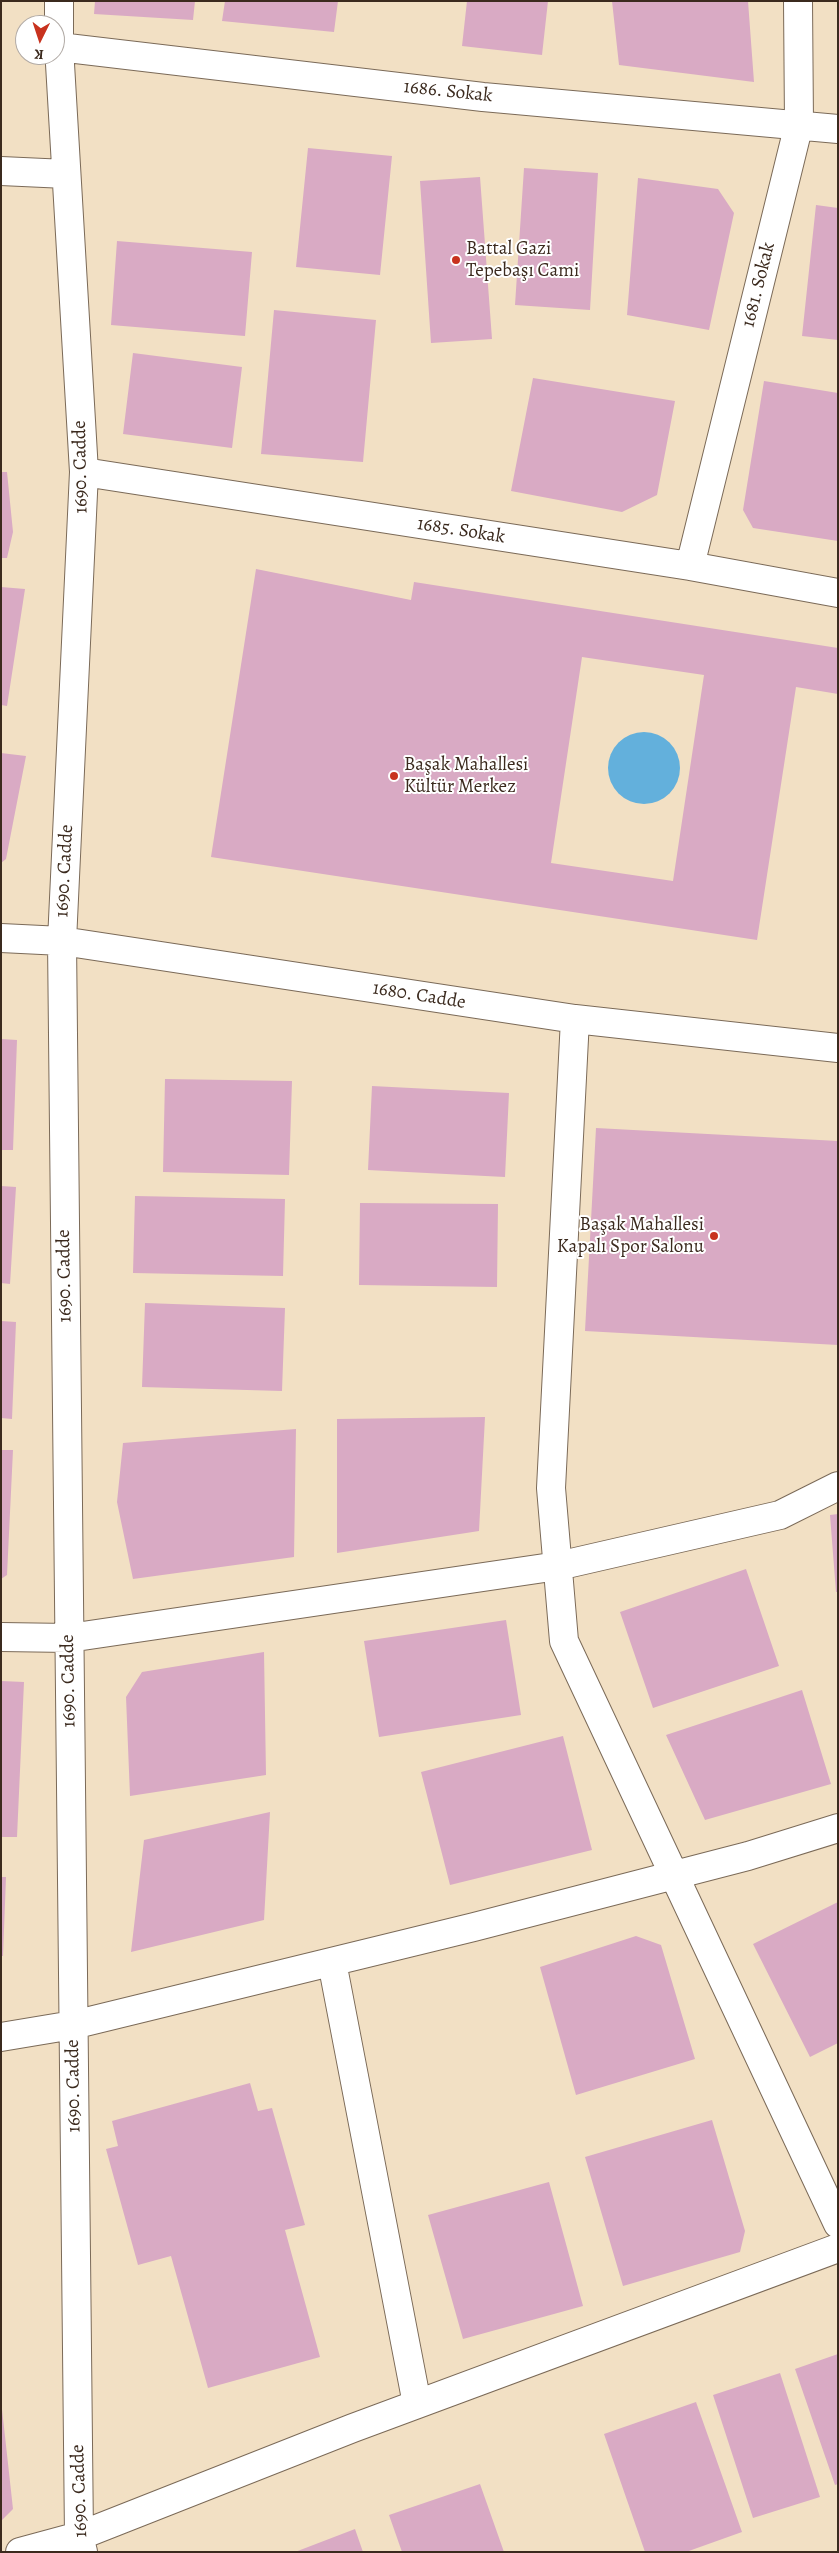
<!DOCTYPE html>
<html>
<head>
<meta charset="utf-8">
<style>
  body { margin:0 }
  #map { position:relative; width:839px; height:2553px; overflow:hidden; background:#f2e0c4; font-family:Alegreya,serif }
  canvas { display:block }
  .frame { position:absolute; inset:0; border:2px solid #3b2a1e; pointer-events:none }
  .north { position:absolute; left:15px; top:15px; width:50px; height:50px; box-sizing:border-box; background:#fff; border:1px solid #b1aaa5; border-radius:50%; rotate:184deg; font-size:14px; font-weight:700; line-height:20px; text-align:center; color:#3b2a1e }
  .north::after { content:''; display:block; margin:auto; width:18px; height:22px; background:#c8321e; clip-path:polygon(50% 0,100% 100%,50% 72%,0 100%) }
</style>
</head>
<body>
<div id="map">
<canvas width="839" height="2553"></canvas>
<div class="frame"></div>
<div class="north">K</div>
</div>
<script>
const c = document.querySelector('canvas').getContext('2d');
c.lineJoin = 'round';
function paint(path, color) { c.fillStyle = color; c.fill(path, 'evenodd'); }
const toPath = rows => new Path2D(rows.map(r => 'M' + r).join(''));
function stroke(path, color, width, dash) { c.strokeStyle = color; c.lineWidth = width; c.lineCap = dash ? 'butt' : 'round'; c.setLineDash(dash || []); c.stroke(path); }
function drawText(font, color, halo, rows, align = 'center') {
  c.font = font + ' Alegreya,serif'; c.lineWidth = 4; c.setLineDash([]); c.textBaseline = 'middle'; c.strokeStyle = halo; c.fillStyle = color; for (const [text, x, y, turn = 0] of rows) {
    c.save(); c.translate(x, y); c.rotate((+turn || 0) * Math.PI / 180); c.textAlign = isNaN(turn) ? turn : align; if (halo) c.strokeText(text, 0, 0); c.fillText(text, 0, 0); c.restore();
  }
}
const water = toPath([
  '608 768a36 36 0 1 1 72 0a36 36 0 1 1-72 0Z'
]);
const building = toPath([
  [95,1,195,1,193,20,94,14],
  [225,1,338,1,334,32,222,21],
  [467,1,548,1,542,55,462,46],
  [612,1,748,1,754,82,619,65],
  [308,148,392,156,380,275,296,267],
  [524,168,598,173,590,310,515,305],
  [480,177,492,339,431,343,420,181],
  [638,178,718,189,734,213,709,330,627,315],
  [816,205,838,208,838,340,802,336],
  [117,241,252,252,245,336,111,325],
  [274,310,376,320,363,462,261,454],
  [133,353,242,367,232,448,123,434],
  [533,378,675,401,657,495,622,512,511,491],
  [764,381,838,393,838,541,753,528,743,510],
  [1,472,7,472,13,532,7,558,1,558],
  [256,569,411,600,414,582,838,648,838,694,796,687,757,940,211,857],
  [582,657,704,675,673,881,551,863],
  [1,587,25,589,7,706,1,705],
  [1,753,26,756,6,859,1,863],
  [1,1039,17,1040,13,1150,1,1150],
  [165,1079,292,1081,289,1175,163,1172],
  [372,1086,509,1093,505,1177,368,1170],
  [596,1128,838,1141,838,1345,585,1331],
  [1,1186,16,1187,10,1284,1,1283],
  [135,1196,285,1199,283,1276,133,1273],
  [360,1203,498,1204,497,1287,359,1285],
  [145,1303,285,1308,282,1391,142,1387],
  [1,1321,16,1322,12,1419,1,1418],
  [485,1417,479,1531,337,1553,337,1419],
  [296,1429,294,1557,133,1579,117,1502,123,1443],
  [1,1450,13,1450,7,1575,1,1579],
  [838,1514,838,1592,836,1592,830,1515],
  [746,1569,779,1666,653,1708,620,1612],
  [506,1620,521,1715,379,1737,364,1641],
  [264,1652,266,1775,130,1796,126,1697,142,1672],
  [1,1681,24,1682,17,1837,1,1837],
  [802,1690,831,1784,705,1820,666,1735],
  [563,1736,592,1850,450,1885,421,1772],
  [270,1812,264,1920,131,1952,144,1840],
  [1,1877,6,1877,3,1956,1,1956],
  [838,1902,838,2043,810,2057,753,1944],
  [636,1936,661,1945,695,2059,576,2095,540,1967],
  [250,2083,258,2111,272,2108,305,2225,285,2230,320,2357,208,2388,171,2256,138,2265,106,2149,118,2146,112,2121],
  [712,2120,745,2231,740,2252,623,2286,585,2157],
  [549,2182,583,2306,463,2339,428,2215],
  [838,2354,838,2484,835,2485,795,2369],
  [780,2373,820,2497,753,2518,713,2395],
  [1,2400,13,2509,1,2521],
  [696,2402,742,2532,686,2552,645,2552,604,2434],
  [480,2484,504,2552,402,2552,389,2515],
  [355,2529,363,2552,295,2552]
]);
const minor = toPath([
  [59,1,59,47,84,472,62,941,79,2536,83,2552],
  [59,47,483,97,838,129],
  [1,171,66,174],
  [84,472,690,566,838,593],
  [690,566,799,124,798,1],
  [1,938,62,941,575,1019,838,1048],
  [575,1019,551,1488,564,1641,838,2224],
  [1,1637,69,1638,558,1566,780,1515,838,1486],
  [332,1962,417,2404],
  [1,2037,73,2025,474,1927,748,1856,838,1828],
  [20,2552,79,2536,353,2428,838,2248]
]);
const markers = [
  [456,260,5,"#c8321e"],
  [394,776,5,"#c8321e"],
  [714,1236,5,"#c8321e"]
];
const streetNames = [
  ["1686. Sokak",448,92,6],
  ["1681. Sokak",759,285,-76],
  ["1690. Cadde",81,467,-91],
  ["1685. Sokak",461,531,9],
  ["1690. Cadde",65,871,-87],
  ["1680. Cadde",419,996,9],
  ["1690. Cadde",65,1276,-91],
  ["1690. Cadde",69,1681,-91],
  ["1690. Cadde",74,2086,-91],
  ["1690. Cadde",80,2491,-92]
];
const poiNames = [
  ["Battal Gazi",466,249],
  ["Tepebaşı Cami",466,271],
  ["Başak Mahallesi",404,765],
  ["Kültür Merkez",404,787],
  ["Başak Mahallesi",704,1225,"right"],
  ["Kapalı Spor Salonu",704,1247,"right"]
];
paint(water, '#63b0dc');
paint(building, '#d9aac4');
stroke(minor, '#7b6a58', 30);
stroke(minor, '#fff', 28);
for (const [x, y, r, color] of markers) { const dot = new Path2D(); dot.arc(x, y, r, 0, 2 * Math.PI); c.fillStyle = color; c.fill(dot); stroke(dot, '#fff', 2); }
drawText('19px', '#3b2a1e', '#fff', streetNames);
drawText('19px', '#3b2a1e', '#fff', poiNames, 'left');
</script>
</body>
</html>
